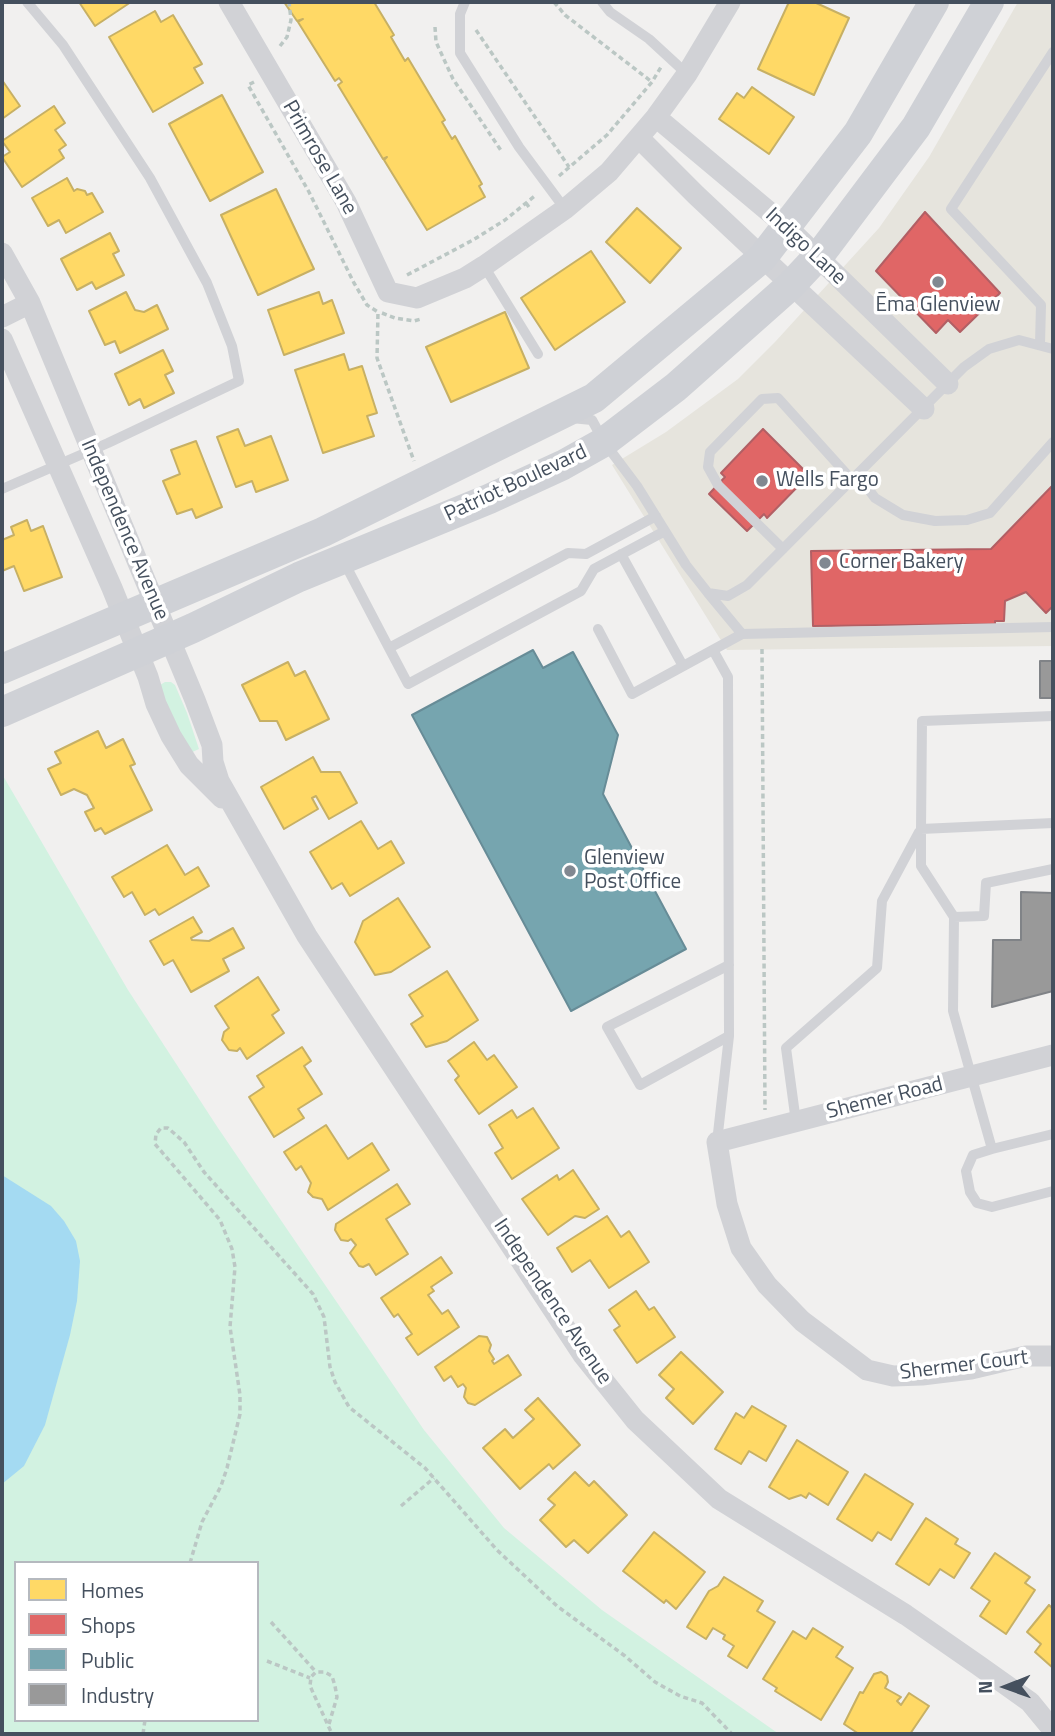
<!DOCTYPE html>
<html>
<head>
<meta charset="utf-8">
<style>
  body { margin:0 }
  #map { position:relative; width:1055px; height:1736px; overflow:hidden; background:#f1f0ef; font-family:"Titillium Web",sans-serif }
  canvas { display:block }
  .frame { position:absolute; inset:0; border:4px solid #45505e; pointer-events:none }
  .legend { position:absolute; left:14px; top:1561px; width:245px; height:161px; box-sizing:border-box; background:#fff; border:2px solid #b5b9bf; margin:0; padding:9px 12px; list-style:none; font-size:21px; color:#45505e }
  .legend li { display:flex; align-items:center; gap:14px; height:35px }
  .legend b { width:35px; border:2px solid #b5b9bf }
  .north { position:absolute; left:971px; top:1652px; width:70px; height:70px; -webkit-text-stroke:5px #fff; paint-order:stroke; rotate:269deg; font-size:19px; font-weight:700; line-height:28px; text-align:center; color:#45505e }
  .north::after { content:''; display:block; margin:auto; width:24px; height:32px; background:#45505e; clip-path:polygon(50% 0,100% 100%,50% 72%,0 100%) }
</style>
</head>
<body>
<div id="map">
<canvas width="1055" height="1736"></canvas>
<div class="frame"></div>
<ul class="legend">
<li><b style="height:19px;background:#ffd966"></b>Homes</li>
<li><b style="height:19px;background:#e06666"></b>Shops</li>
<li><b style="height:19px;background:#76a5af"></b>Public</li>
<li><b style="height:19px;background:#999"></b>Industry</li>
</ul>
<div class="north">N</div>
</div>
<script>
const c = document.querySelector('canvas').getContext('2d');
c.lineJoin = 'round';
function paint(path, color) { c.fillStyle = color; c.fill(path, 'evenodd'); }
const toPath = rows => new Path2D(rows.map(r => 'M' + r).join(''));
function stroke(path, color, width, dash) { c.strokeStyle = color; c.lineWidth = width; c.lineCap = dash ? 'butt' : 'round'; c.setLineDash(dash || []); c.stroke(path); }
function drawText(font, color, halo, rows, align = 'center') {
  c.font = font + ' "Titillium Web",sans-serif'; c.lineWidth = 7; c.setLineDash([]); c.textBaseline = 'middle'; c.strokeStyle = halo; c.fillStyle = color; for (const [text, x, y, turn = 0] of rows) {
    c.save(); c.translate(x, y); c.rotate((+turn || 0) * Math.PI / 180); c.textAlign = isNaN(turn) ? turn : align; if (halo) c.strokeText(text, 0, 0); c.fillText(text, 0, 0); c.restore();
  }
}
const commercial = toPath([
  [1018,2,1053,2,1053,646,727,650,612,465,666,432,738,379,775,342,879,228,929,157]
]);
const green = toPath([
  [165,682,171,682,175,685,187,713,199,749,188,754,179,740,160,685],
  [2,774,128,990,218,1128,424,1430,504,1528,602,1610,779,1734,2,1734],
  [16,1563,257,1563,257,1720,16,1720]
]);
const water = toPath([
  [2,1175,51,1206,64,1221,76,1241,80,1261,77,1301,70,1335,45,1425,24,1466,2,1484]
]);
const homes = toPath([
  [79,2,131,2,95,26,79,2],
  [284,2,374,2,394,35,391,37,405,61,408,58,445,120,442,122,452,139,455,136,482,184,479,186,485,197,427,230,384,160,387,157,383,159,338,85,342,82,339,78,335,81,298,22,303,19,297,21,284,2],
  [789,2,814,2,849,18,814,95,758,69,789,2],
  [155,11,161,22,173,15,202,64,194,68,203,83,153,112,109,37,155,11],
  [2,80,20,106,2,119,2,80],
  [752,87,794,117,769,154,719,119,737,93,744,98,752,87],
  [222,95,263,172,210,201,169,124,222,95],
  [54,106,65,123,55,130,66,145,59,150,64,158,22,187,2,157,10,152,2,141,54,106],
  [67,178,74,191,77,189,85,191,87,195,92,193,103,212,66,233,59,220,48,226,32,198,67,178],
  [276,189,314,269,258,295,221,215,276,189],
  [637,208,681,248,650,283,606,242,637,208],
  [110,233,119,251,113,254,124,275,96,289,92,282,77,290,61,259,110,233],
  [591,251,625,302,555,350,521,298,591,251],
  [126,292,135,310,144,312,157,305,168,329,120,353,115,341,105,345,89,311,126,292],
  [319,292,323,304,332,300,344,333,284,355,268,310,319,292],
  [505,312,529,368,451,402,426,347,505,312],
  [163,350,173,371,165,375,174,393,144,408,140,399,129,405,115,374,163,350],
  [344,354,349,370,362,366,377,413,367,416,374,436,323,453,295,370,344,354],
  [238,429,245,446,271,436,288,480,256,492,252,481,236,487,217,437,238,429],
  [196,441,222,507,196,518,192,509,177,514,163,481,180,474,171,450,196,441],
  [27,520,31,531,43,526,62,577,24,591,14,566,2,571,2,540,14,535,11,527,27,520],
  [288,662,295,676,305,671,329,719,286,740,277,721,260,721,242,685,288,662],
  [98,731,106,748,123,739,135,764,130,766,152,810,105,834,101,828,95,831,85,812,94,808,87,795,74,789,61,795,48,769,61,763,55,752,98,731],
  [313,757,321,772,340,772,357,803,329,819,316,796,312,798,318,809,284,829,261,787,313,757],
  [361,821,378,849,391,841,404,863,350,896,342,883,332,889,310,852,361,821],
  [167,845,185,875,198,867,209,886,159,915,155,909,145,915,132,892,124,897,112,877,167,845],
  [398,898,430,947,391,972,375,975,355,942,363,921,398,898],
  [193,917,202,932,191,938,192,940,209,941,233,928,244,948,223,959,229,971,191,992,173,960,164,965,150,941,193,917],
  [447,971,478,1020,447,1041,426,1047,411,1024,423,1016,409,995,447,971],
  [258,977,279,1010,272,1015,284,1033,247,1059,240,1048,237,1051,229,1050,222,1040,224,1032,229,1028,215,1006,258,977],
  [474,1042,487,1060,494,1055,517,1087,479,1114,455,1080,459,1076,448,1061,474,1042],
  [302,1047,311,1061,304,1066,322,1094,298,1109,304,1118,274,1137,249,1097,264,1087,257,1076,302,1047],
  [533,1108,559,1148,512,1179,495,1153,503,1148,489,1125,512,1110,517,1118,533,1108],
  [326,1125,348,1159,372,1143,389,1170,328,1210,322,1199,313,1197,308,1192,311,1183,301,1166,296,1170,284,1152,326,1125],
  [573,1170,599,1209,585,1218,575,1216,548,1235,522,1199,557,1175,559,1180,573,1170],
  [397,1184,410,1204,386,1219,408,1254,376,1275,369,1264,363,1267,359,1266,350,1253,356,1245,351,1239,348,1241,341,1240,335,1230,336,1224,397,1184],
  [607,1216,621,1237,629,1231,649,1262,609,1288,590,1260,572,1272,557,1248,607,1216],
  [441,1257,452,1273,431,1287,434,1291,428,1295,442,1314,448,1310,459,1327,418,1355,406,1338,412,1334,398,1314,394,1317,381,1298,441,1257],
  [636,1291,649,1310,654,1307,675,1337,637,1363,614,1330,620,1326,609,1310,636,1291],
  [479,1336,487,1337,491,1345,489,1351,494,1359,492,1361,494,1364,508,1355,521,1375,475,1405,468,1403,464,1397,466,1388,463,1384,458,1387,451,1376,444,1381,435,1367,479,1336],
  [681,1352,723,1392,693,1424,666,1398,674,1389,659,1375,681,1352],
  [538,1398,580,1445,553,1469,549,1464,520,1489,483,1448,505,1429,513,1438,534,1419,525,1410,538,1398],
  [752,1406,786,1426,766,1461,749,1451,741,1464,715,1449,736,1413,744,1418,752,1406],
  [797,1440,848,1472,828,1505,809,1493,806,1498,801,1495,789,1499,769,1487,797,1440],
  [575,1472,589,1486,594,1481,627,1515,588,1553,574,1540,566,1547,540,1520,555,1505,548,1499,575,1472],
  [865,1474,913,1504,891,1540,878,1532,872,1541,837,1519,865,1474],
  [926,1518,958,1539,955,1544,970,1553,954,1578,940,1569,929,1585,896,1564,926,1518],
  [654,1532,705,1572,676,1609,666,1600,664,1603,623,1571,654,1532],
  [995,1553,1030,1577,1025,1583,1035,1590,1006,1634,980,1616,990,1601,971,1588,995,1553],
  [724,1577,763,1601,757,1611,775,1622,747,1668,728,1656,734,1646,723,1639,725,1635,713,1628,706,1639,687,1627,709,1591,718,1586,724,1577],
  [1049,1605,1053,1609,1053,1668,1035,1652,1041,1644,1027,1632,1049,1605],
  [813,1628,843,1647,836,1657,853,1668,821,1720,775,1691,777,1688,763,1679,793,1631,806,1639,813,1628],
  [881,1672,887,1676,888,1682,885,1688,901,1697,897,1701,901,1705,909,1693,929,1706,910,1734,859,1734,844,1724,860,1692,863,1693,874,1674,881,1672]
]);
const shops = toPath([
  [925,212,1000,293,960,332,948,320,936,333,876,271,925,212],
  [763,429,809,475,767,518,764,514,747,531,709,494,725,477,721,473,763,429],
  [1053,485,1053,606,1046,613,1026,592,1005,601,1004,621,995,621,995,624,813,626,811,551,991,549,1053,485]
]);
const public = toPath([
  [533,650,543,668,573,652,618,735,603,794,686,949,571,1011,412,715,533,650]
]);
const industry = toPath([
  [1040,661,1053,661,1053,698,1040,698,1040,661],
  [1021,892,1053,893,1053,991,992,1007,993,940,1021,940,1021,892]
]);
const path = toPath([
  [554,2,565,15,652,82],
  [435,27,436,42,453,79,502,152],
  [476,30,569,167],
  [280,46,287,37,291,20,289,2],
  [254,82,248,85,309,192,354,283,367,305,378,312,377,358,414,461],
  [559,176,607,135,652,82,661,67],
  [526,203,531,210],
  [407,275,473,240,505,220,536,195],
  [382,313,395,318,414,321,421,319],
  [762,649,765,1110],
  [401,1506,434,1478],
  [190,1563,202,1522,221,1486,227,1468,240,1414,240,1395,230,1327,235,1267,232,1249,220,1220,155,1144,156,1134,161,1128,168,1128,184,1142,204,1172,313,1294,324,1317,330,1367,335,1382,349,1407,425,1468,497,1550,557,1606,625,1656,655,1682,680,1696,702,1703,732,1734],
  [271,1622,316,1672],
  [267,1661,310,1678],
  [329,1724,337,1697,335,1686,332,1676,325,1672,316,1672,311,1677,310,1686,332,1734],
  [143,1734,145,1720]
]);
const service = toPath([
  [465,2,460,14,460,53,519,147,565,209],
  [602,2,610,12,649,39,687,74],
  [484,266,538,354],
  [1040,344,1041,305,951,209,1053,52],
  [571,418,592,420,604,442,637,486,686,565,708,593,728,596,747,585,964,367,989,349,1019,340,1053,349],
  [858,475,875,498,903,515,935,521,967,520,990,513,1053,442],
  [2,489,108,443,239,381,232,346,207,283,150,178,63,45,27,2],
  [656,516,586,554,568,553,389,648,408,684,581,591,594,569,665,531],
  [783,549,718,485,708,467,710,452,762,399,778,398,852,480],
  [621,554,683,666],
  [344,562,389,648],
  [708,593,742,634,1053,627],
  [598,629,632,694,742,634],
  [713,650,728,677,729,1036,717,1142],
  [1053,716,922,721,921,829,921,866,954,917,953,1011,992,1149,1053,1134],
  [921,829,1053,823],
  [954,917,984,916,986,883,1053,869],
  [729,965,607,1027,640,1085,729,1036],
  [796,1122,786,1048,877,968,882,901,919,832],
  [992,1149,973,1155,966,1171,970,1192,977,1203,992,1207,1053,1191]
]);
const minor = toPath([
  [229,2,346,202,388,292,417,298,465,278,484,266,565,209,609,172,656,117,687,74,730,2],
  [656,117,786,226,948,384],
  [639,138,696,195,924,409],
  [2,253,30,303,195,700,212,745,213,762,219,781,307,936,583,1355,635,1420,719,1499,906,1615,978,1665,1030,1702,1053,1730],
  [2,317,30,303],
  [2,339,112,588,148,677,156,704,171,736,189,765,222,798],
  [1053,1055,717,1142,727,1204,741,1248,767,1285,802,1321,867,1370,893,1376,922,1375,971,1369,1026,1356,1053,1356]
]);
const secondary = toPath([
  [2,669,323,532,594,398,762,258,858,133,934,2],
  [2,712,193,628,299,577,489,499,563,465,604,442,676,387,791,285,822,252,916,127,989,2]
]);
const markers = [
  [938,282,7,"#818891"],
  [762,481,7,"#818891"],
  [825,563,7,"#818891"],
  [570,871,7,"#818891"]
];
const streetNames = [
  ["Primrose Lane",319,158,60],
  ["Indigo Lane",805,247,43],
  ["Patriot Boulevard",516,484,-25],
  ["Independence Avenue",124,530,67],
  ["Shemer Road",885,1099,-14],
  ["Independence Avenue",552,1302,56],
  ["Shermer Court",964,1366,-7]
];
const poiNames = [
  ["Ēma Glenview",938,306,"center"],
  ["Wells Fargo",776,481],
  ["Corner Bakery",839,563],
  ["Glenview",584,859],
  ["Post Office",584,883]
];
paint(commercial, '#e6e4dd');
paint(green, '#d2f2e1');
paint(water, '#a4daf2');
paint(homes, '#ffd966');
stroke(homes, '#c7b064', 2);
paint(shops, '#e06666');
stroke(shops, '#b25f64', 2);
paint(public, '#76a5af');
stroke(public, '#678c97', 2);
paint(industry, '#999');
stroke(industry, '#808387', 2);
stroke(path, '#bbc7c4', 3.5, [5, 3.5]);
stroke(service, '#d1d2d6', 10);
stroke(minor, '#d1d2d6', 21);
stroke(secondary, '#cfd1d6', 30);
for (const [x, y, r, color] of markers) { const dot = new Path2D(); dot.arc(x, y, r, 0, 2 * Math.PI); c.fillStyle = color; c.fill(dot); stroke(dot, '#fff', 2.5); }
drawText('21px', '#45505e', '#fff', streetNames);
drawText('21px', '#45505e', '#fff', poiNames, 'left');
</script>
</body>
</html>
